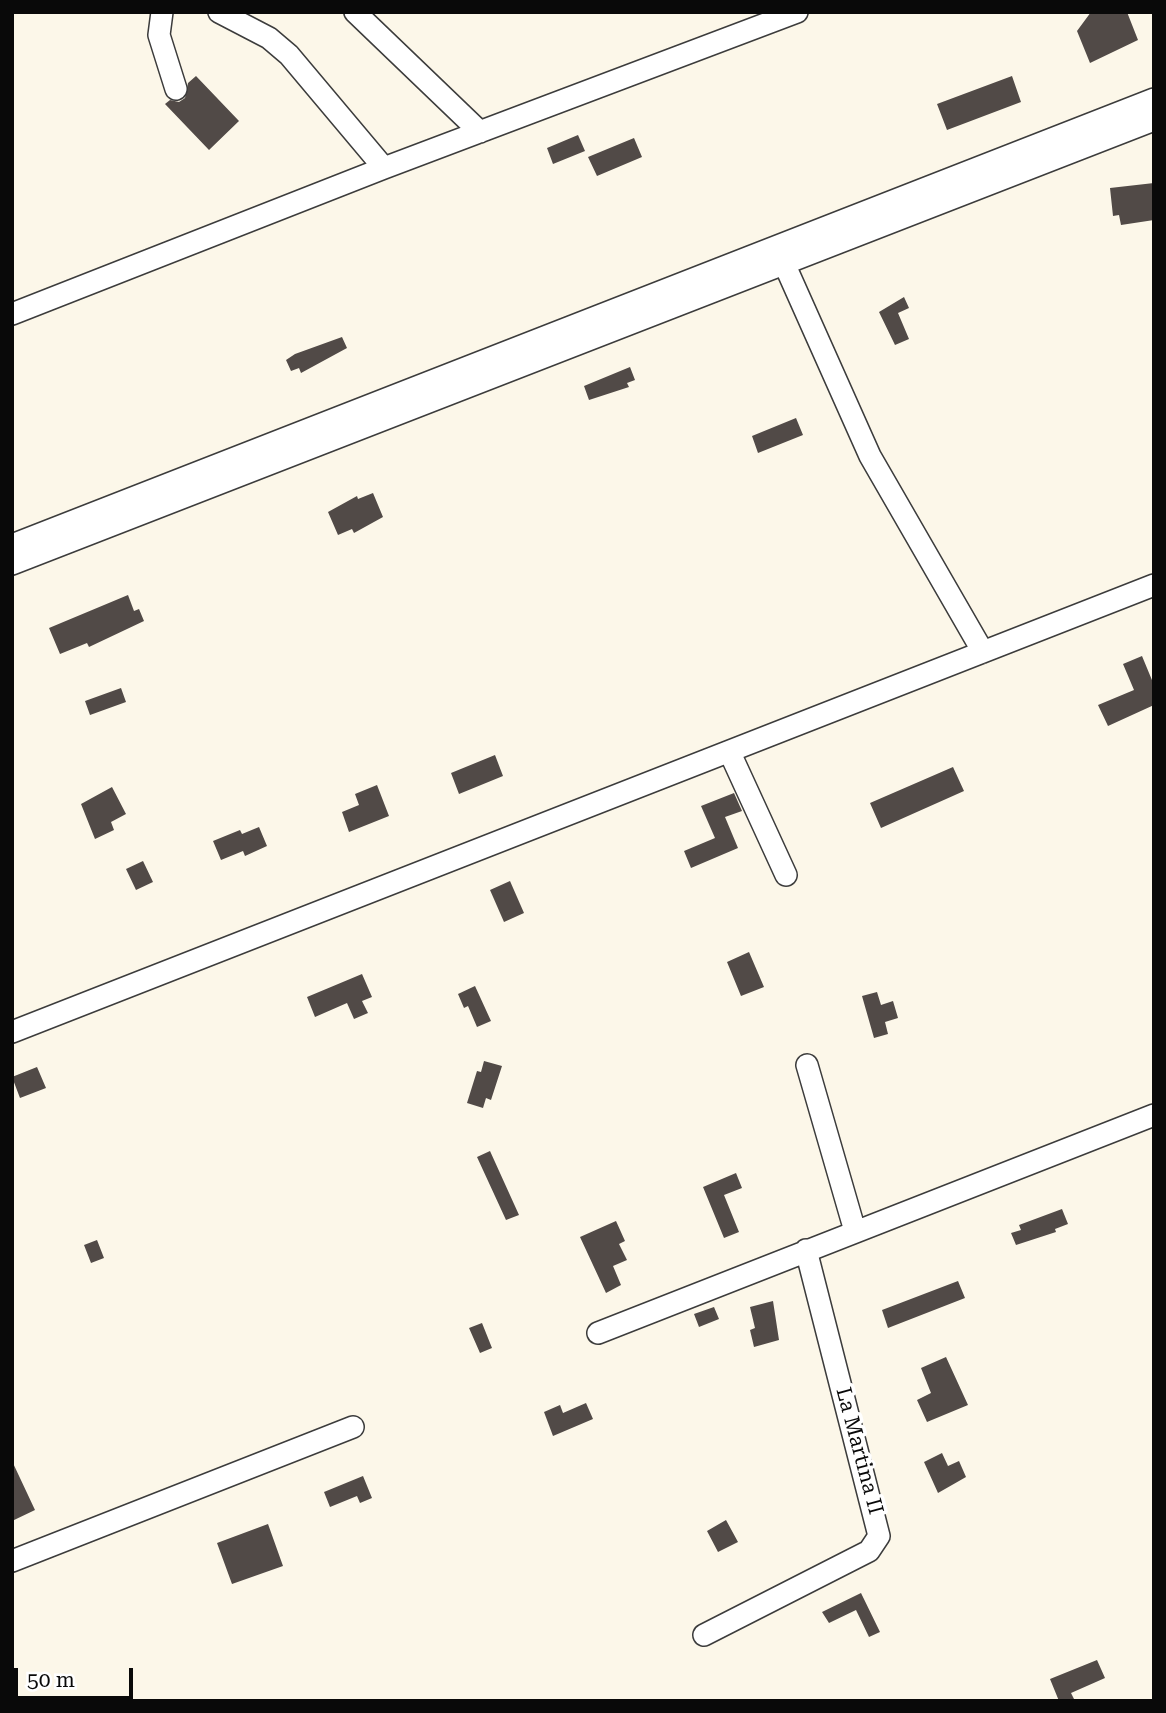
<!DOCTYPE html>
<html>
<head>
<meta charset="utf-8">
<style>
  body { margin:0 }
  #map { position:relative; width:1166px; height:1713px; overflow:hidden; background:#fcf7e9; font-family:"Roboto Serif",serif }
  canvas { display:block }
  .frame { position:absolute; inset:0; border:14px solid #090909; pointer-events:none }
  .scale { position:absolute; left:14px; top:1668px; width:119px; height:32px; box-sizing:border-box; border:4px solid #090909; border-top:0; padding-left:9px; font-size:21px; line-height:24px; white-space:nowrap; color:#090909; -webkit-text-stroke:5px #fff; paint-order:stroke }
</style>
</head>
<body>
<div id="map">
<canvas width="1166" height="1713"></canvas>
<div class="frame"></div>
<div class="scale">50 m</div>
</div>
<script>
const c = document.querySelector('canvas').getContext('2d');
c.lineJoin = 'round';
function paint(path, color) { c.fillStyle = color; c.fill(path, 'evenodd'); }
const toPath = rows => new Path2D(rows.map(r => 'M' + r).join(''));
function stroke(path, color, width, dash) { c.strokeStyle = color; c.lineWidth = width; c.lineCap = dash ? 'butt' : 'round'; c.setLineDash(dash || []); c.stroke(path); }
function drawText(font, color, halo, rows, align = 'center') {
  c.font = font + ' "Roboto Serif",serif'; c.lineWidth = 7; c.setLineDash([]); c.textBaseline = 'middle'; c.strokeStyle = halo; c.fillStyle = color; for (const [text, x, y, turn = 0] of rows) {
    c.save(); c.translate(x, y); c.rotate((+turn || 0) * Math.PI / 180); c.textAlign = isNaN(turn) ? turn : align; if (halo) c.strokeText(text, 0, 0); c.fillText(text, 0, 0); c.restore();
  }
}
const building = toPath([
  [1091,12,1127,12,1138,40,1090,63,1077,31],
  [196,76,239,121,209,150,165,104,170,100,179,102,185,98,188,83],
  [1012,76,1021,102,947,130,937,104],
  [578,135,585,151,553,164,547,148],
  [634,138,642,157,597,176,588,157],
  [1154,183,1154,220,1121,225,1119,215,1113,216,1110,188],
  [904,297,909,308,898,313,909,339,895,345,879,312],
  [342,337,347,348,301,373,299,368,291,371,286,360,295,354],
  [630,367,635,380,627,383,629,387,589,400,584,386],
  [796,418,803,435,758,453,752,436],
  [373,493,383,517,354,533,352,529,338,535,328,512,357,496,358,499],
  [128,595,134,611,139,609,144,621,89,647,87,643,60,654,49,628],
  [1142,656,1154,685,1154,705,1108,726,1098,705,1134,690,1123,664],
  [121,688,126,702,90,715,85,701],
  [495,755,503,776,459,794,451,773],
  [953,767,964,791,881,828,870,803],
  [377,785,389,816,349,832,342,812,359,805,355,794],
  [112,787,126,814,111,822,114,830,95,839,81,804],
  [734,793,742,811,725,817,738,848,691,868,684,851,715,838,701,806],
  [259,827,267,846,245,856,243,851,221,860,213,841,240,830,242,834],
  [143,861,153,882,136,890,126,869],
  [510,881,524,913,504,922,490,890],
  [749,952,764,987,741,996,727,962],
  [362,974,372,997,362,1001,368,1013,354,1019,347,1003,315,1017,307,997],
  [475,986,491,1021,477,1027,468,1006,464,1008,458,994],
  [877,992,881,1005,893,1001,898,1018,885,1022,888,1034,874,1038,862,996],
  [484,1061,502,1066,491,1100,486,1098,483,1108,467,1103,477,1071,481,1072],
  [37,1067,46,1088,20,1098,12,1077],
  [490,1151,519,1215,506,1220,477,1157],
  [736,1173,742,1188,724,1195,739,1232,724,1238,703,1187],
  [1062,1209,1068,1224,1055,1229,1056,1232,1016,1245,1011,1233,1021,1230,1019,1225],
  [616,1221,625,1241,619,1244,627,1260,613,1266,621,1285,606,1293,580,1237],
  [97,1240,104,1258,91,1263,84,1245],
  [958,1281,965,1298,888,1328,882,1310],
  [773,1301,779,1340,754,1347,750,1330,755,1328,750,1307],
  [714,1307,719,1319,699,1327,694,1314],
  [482,1323,492,1348,480,1353,469,1328],
  [946,1357,968,1405,927,1422,917,1400,931,1393,921,1368],
  [586,1403,593,1419,553,1436,544,1412,560,1405,563,1413],
  [942,1453,948,1466,959,1461,966,1477,938,1493,924,1462],
  [12,1461,35,1510,12,1521],
  [363,1476,372,1498,360,1503,357,1496,330,1507,324,1492],
  [726,1520,738,1542,718,1552,707,1531],
  [268,1524,283,1566,232,1584,217,1543],
  [861,1593,880,1632,869,1637,856,1610,829,1623,822,1612],
  [1097,1660,1105,1678,1071,1693,1075,1701,1059,1701,1050,1679]
]);
const minor = toPath([
  [162,12,159,35,176,89],
  [219,12,269,38,289,55,384,168],
  [355,12,480,132],
  [779,252,870,456,983,652],
  [12,314,384,168,797,12],
  [12,545,1154,99],
  [12,564,1154,120],
  [730,753,786,875],
  [12,1032,1154,585],
  [807,1065,855,1231],
  [598,1333,1154,1115],
  [12,1561,353,1427],
  [704,1635,869,1551,879,1536,806,1250]
]);
const streetNames = [
  ["La Martina II",859,1451,75]
];
paint(building, '#514a47');
stroke(minor, '#3c3c3c', 24);
stroke(minor, '#fff', 21);
drawText('21px', '#090909', '#fff', streetNames);
</script>
</body>
</html>
